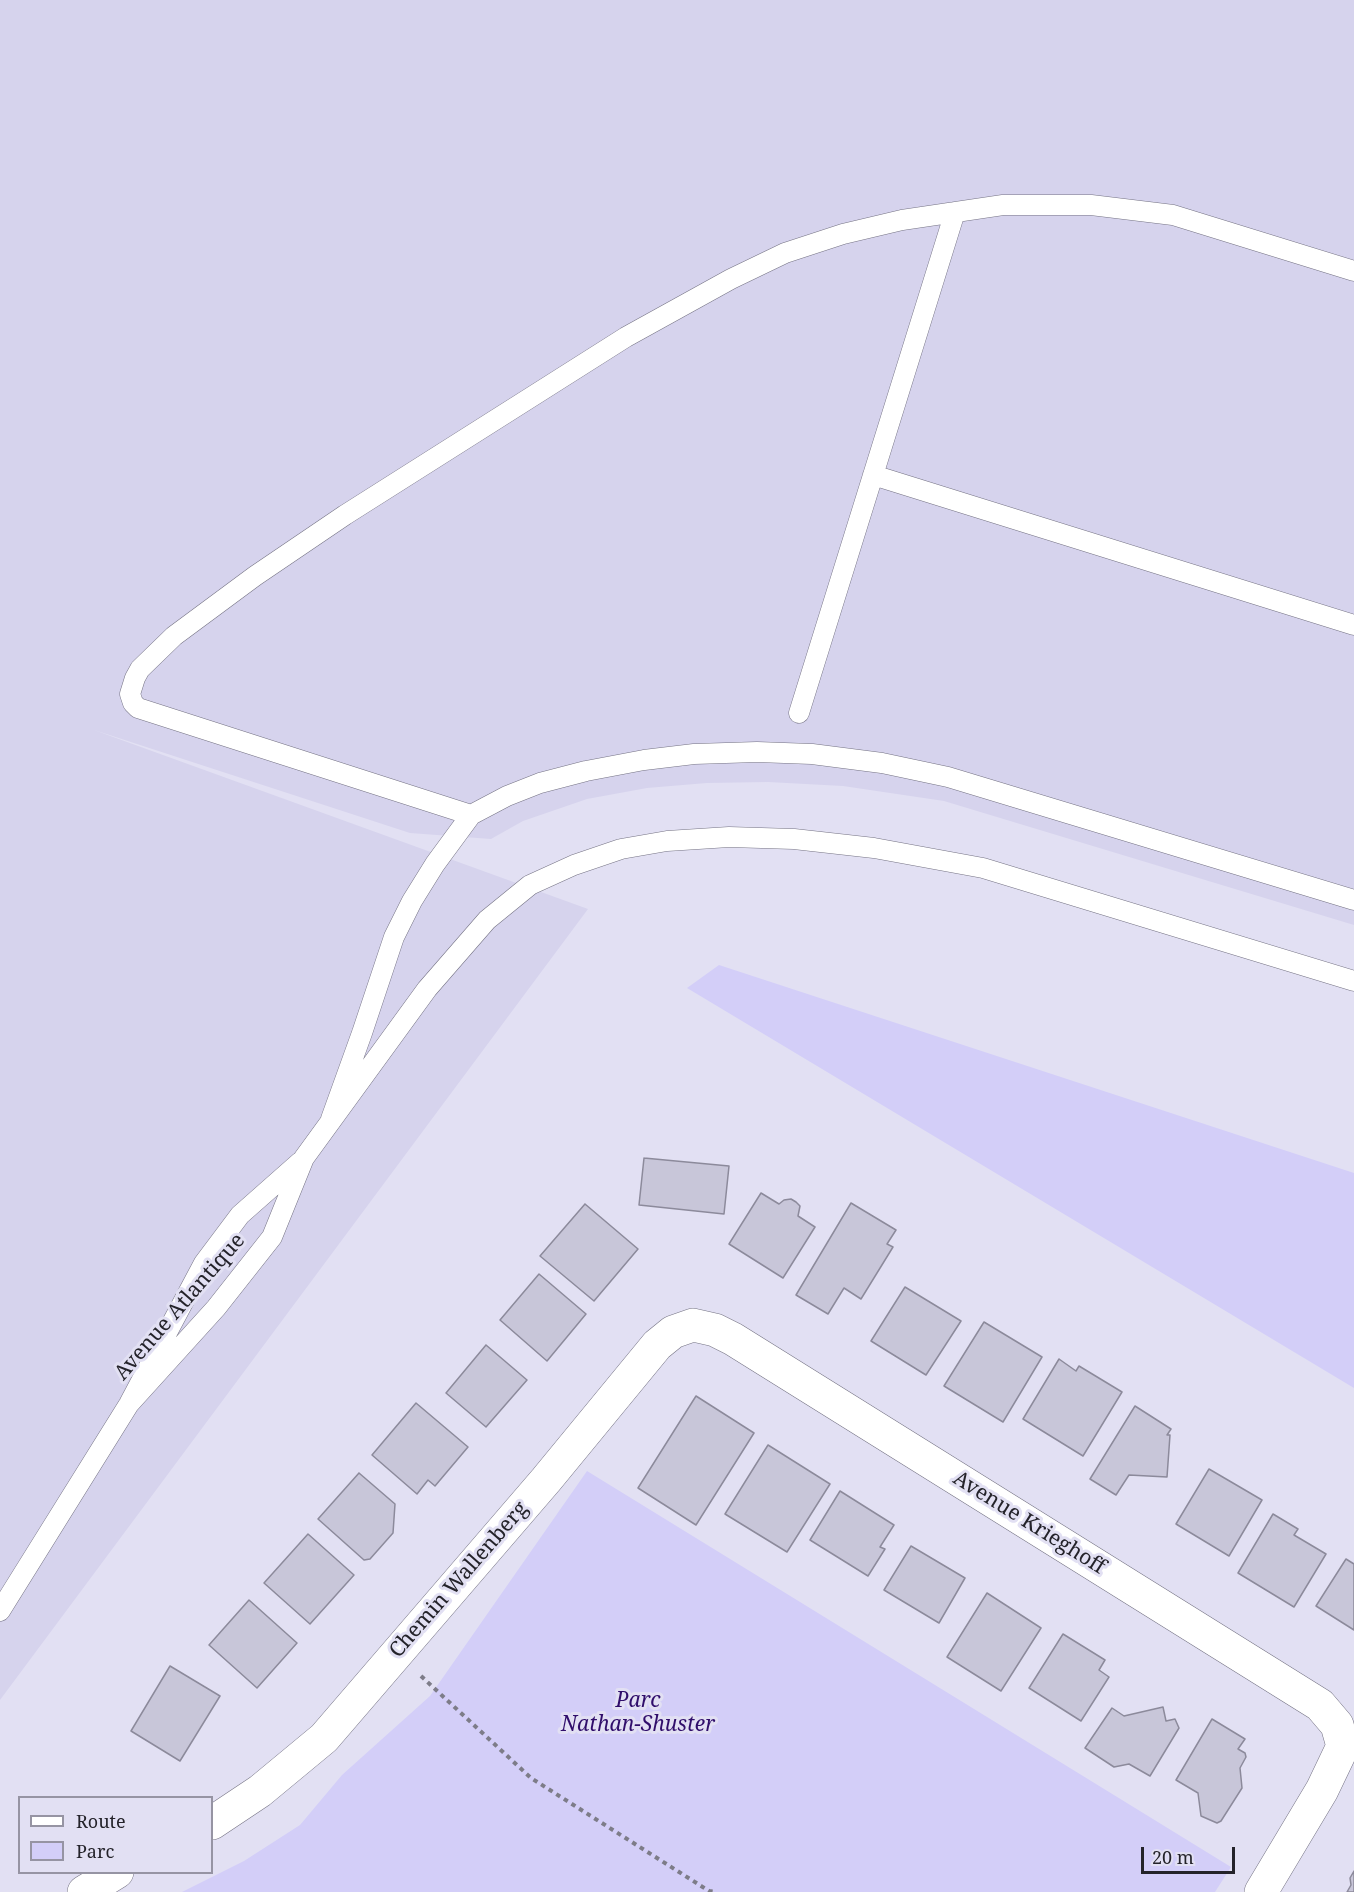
<!DOCTYPE html>
<html>
<head>
<meta charset="utf-8">
<style>
  body { margin:0 }
  #map { position:relative; width:1354px; height:1892px; overflow:hidden; background:#e2e0f3; font-family:"Noto Serif",serif }
  canvas { display:block }
  .legend { position:absolute; left:18px; top:1796px; width:195px; height:78px; box-sizing:border-box; background:#e2e0f3; border:2px solid #9694a3; margin:0; padding:8px 10px; list-style:none; font-size:18px; color:#24232a }
  .legend li { display:flex; align-items:center; gap:12px; height:30px }
  .legend b { width:30px; border:2px solid #9694a3 }
  .scale { position:absolute; left:1141px; top:1847px; width:94px; height:27px; box-sizing:border-box; border:3px solid #24232a; border-top:0; padding-left:8px; font-size:18px; line-height:21px; white-space:nowrap; color:#24232a; -webkit-text-stroke:4px #e2e0f3; paint-order:stroke }
</style>
</head>
<body>
<div id="map">
<canvas width="1354" height="1892"></canvas>
<ul class="legend">
<li><b style="height:8px;background:#fff"></b>Route</li>
<li><b style="height:16px;background:#d3cef8"></b>Parc</li>
</ul>
<div class="scale">20 m</div>
</div>
<script>
const c = document.querySelector('canvas').getContext('2d');
c.lineJoin = 'round';
function paint(path, color) { c.fillStyle = color; c.fill(path, 'evenodd'); }
const toPath = rows => new Path2D(rows.map(r => 'M' + r).join(''));
function stroke(path, color, width, dash) { c.strokeStyle = color; c.lineWidth = width; c.lineCap = dash ? 'butt' : 'round'; c.setLineDash(dash || []); c.stroke(path); }
function drawText(font, color, halo, rows, align = 'center') {
  c.font = font + ' "Noto Serif",serif'; c.lineWidth = 6; c.setLineDash([]); c.textBaseline = 'middle'; c.strokeStyle = halo; c.fillStyle = color; for (const [text, x, y, turn = 0] of rows) {
    c.save(); c.translate(x, y); c.rotate((+turn || 0) * Math.PI / 180); c.textAlign = isNaN(turn) ? turn : align; if (halo) c.strokeText(text, 0, 0); c.fillText(text, 0, 0); c.restore();
  }
}
const built = toPath([
  [0,0,1354,0,1354,925,944,801,843,786,768,782,707,783,647,788,587,799,523,821,491,839,410,833,94,730,588,909,0,1700]
]);
const green = toPath([
  [719,965,1354,1173,1354,1388,687,988],
  [587,1471,1231,1867,1215,1892,182,1892,244,1861,300,1825,342,1775,430,1696]
]);
const building = toPath([
  [644,1158,729,1166,724,1214,639,1205,644,1158],
  [761,1193,779,1204,784,1200,791,1199,796,1202,800,1206,798,1216,815,1227,783,1278,729,1244,761,1193],
  [851,1203,896,1230,887,1244,893,1247,861,1299,844,1288,828,1314,796,1295,851,1203],
  [585,1204,638,1249,594,1301,540,1256,585,1204],
  [539,1274,586,1314,547,1361,500,1320,539,1274],
  [905,1287,961,1321,926,1375,871,1341,905,1287],
  [984,1322,1042,1357,1003,1422,944,1386,984,1322],
  [486,1345,527,1380,486,1427,446,1393,486,1345],
  [1059,1359,1076,1371,1079,1366,1122,1392,1083,1456,1023,1419,1059,1359],
  [696,1396,754,1433,696,1525,638,1488,696,1396],
  [416,1403,468,1447,435,1486,428,1480,417,1494,372,1455,416,1403],
  [1135,1406,1171,1429,1167,1435,1170,1435,1167,1477,1129,1475,1116,1495,1090,1479,1135,1406],
  [768,1445,830,1484,787,1552,725,1514,768,1445],
  [1209,1469,1262,1500,1229,1556,1176,1524,1209,1469],
  [359,1473,395,1504,393,1533,370,1559,364,1560,318,1519,359,1473],
  [840,1491,894,1525,880,1547,885,1549,868,1576,810,1540,840,1491],
  [1273,1514,1298,1529,1294,1535,1326,1554,1294,1607,1238,1573,1273,1514],
  [308,1534,354,1575,310,1624,264,1583,308,1534],
  [911,1546,965,1578,939,1623,884,1590,911,1546],
  [1346,1559,1354,1564,1354,1630,1316,1606,1346,1559],
  [987,1593,1041,1628,1001,1691,947,1657,987,1593],
  [249,1600,297,1643,257,1688,209,1645,249,1600],
  [1063,1634,1105,1660,1099,1670,1109,1677,1081,1721,1029,1688,1063,1634],
  [170,1666,220,1696,180,1761,131,1731,170,1666],
  [1163,1707,1166,1721,1175,1719,1179,1728,1150,1776,1129,1764,1114,1767,1085,1748,1112,1708,1124,1716,1163,1707],
  [1212,1719,1245,1739,1238,1749,1245,1753,1246,1757,1240,1768,1242,1788,1221,1821,1217,1823,1201,1816,1198,1793,1176,1780,1212,1719],
  [1354,1871,1354,1892,1347,1892,1351,1885,1350,1878,1354,1871]
]);
const path = toPath([
  [421,1676,531,1778,709,1891,717,1892]
]);
const lane = toPath([
  [873,475,1354,625],
  [799,713,955,212],
  [471,815,507,796,540,783,586,771,644,760,694,754,757,752,812,754,882,763,948,777,1354,900],
  [331,1119,362,1033,394,937,412,901,435,864,471,815,138,708,133,703,130,694,135,678,140,669,174,636,255,576,345,515,626,337,731,279,785,253,843,234,902,220,1003,205,1091,205,1173,215,1354,271],
  [129,1404,216,1308,272,1237,304,1158,427,989,487,920,530,885,574,865,621,849,667,841,729,837,794,839,874,848,983,868,1354,981],
  [0,1611,129,1404,204,1263,240,1215,300,1162]
]);
const street = toPath([
  [212,1823,260,1791,324,1738,546,1480,657,1345,673,1332,693,1325,715,1330,733,1339,1320,1705,1337,1725,1343,1746,1322,1790,1261,1892],
  [84,1892,117,1872]
]);
const streetNames = [
  ["Avenue Atlantique",180,1307,-49],
  ["Avenue Krieghoff",1029,1523,32],
  ["Chemin Wallenberg",459,1580,-49]
];
const parkNames = [
  ["Parc",638,1701],
  ["Nathan-Shuster",638,1725]
];
paint(built, '#d6d3ed');
paint(green, '#d3cef8');
paint(building, '#c8c6d9');
stroke(building, '#8c8a9b', 1.5);
stroke(lane, '#757384', 21);
stroke(street, '#757384', 34);
stroke(path, '#7d7c88', 4, [4.5, 4.5]);
stroke(lane, '#fff', 20);
stroke(street, '#fff', 33);
drawText('21px', '#24232a', '#e2e0f3', streetNames);
drawText('italic 21px', '#300e6b', '#e2e0f3', parkNames);
</script>
</body>
</html>
